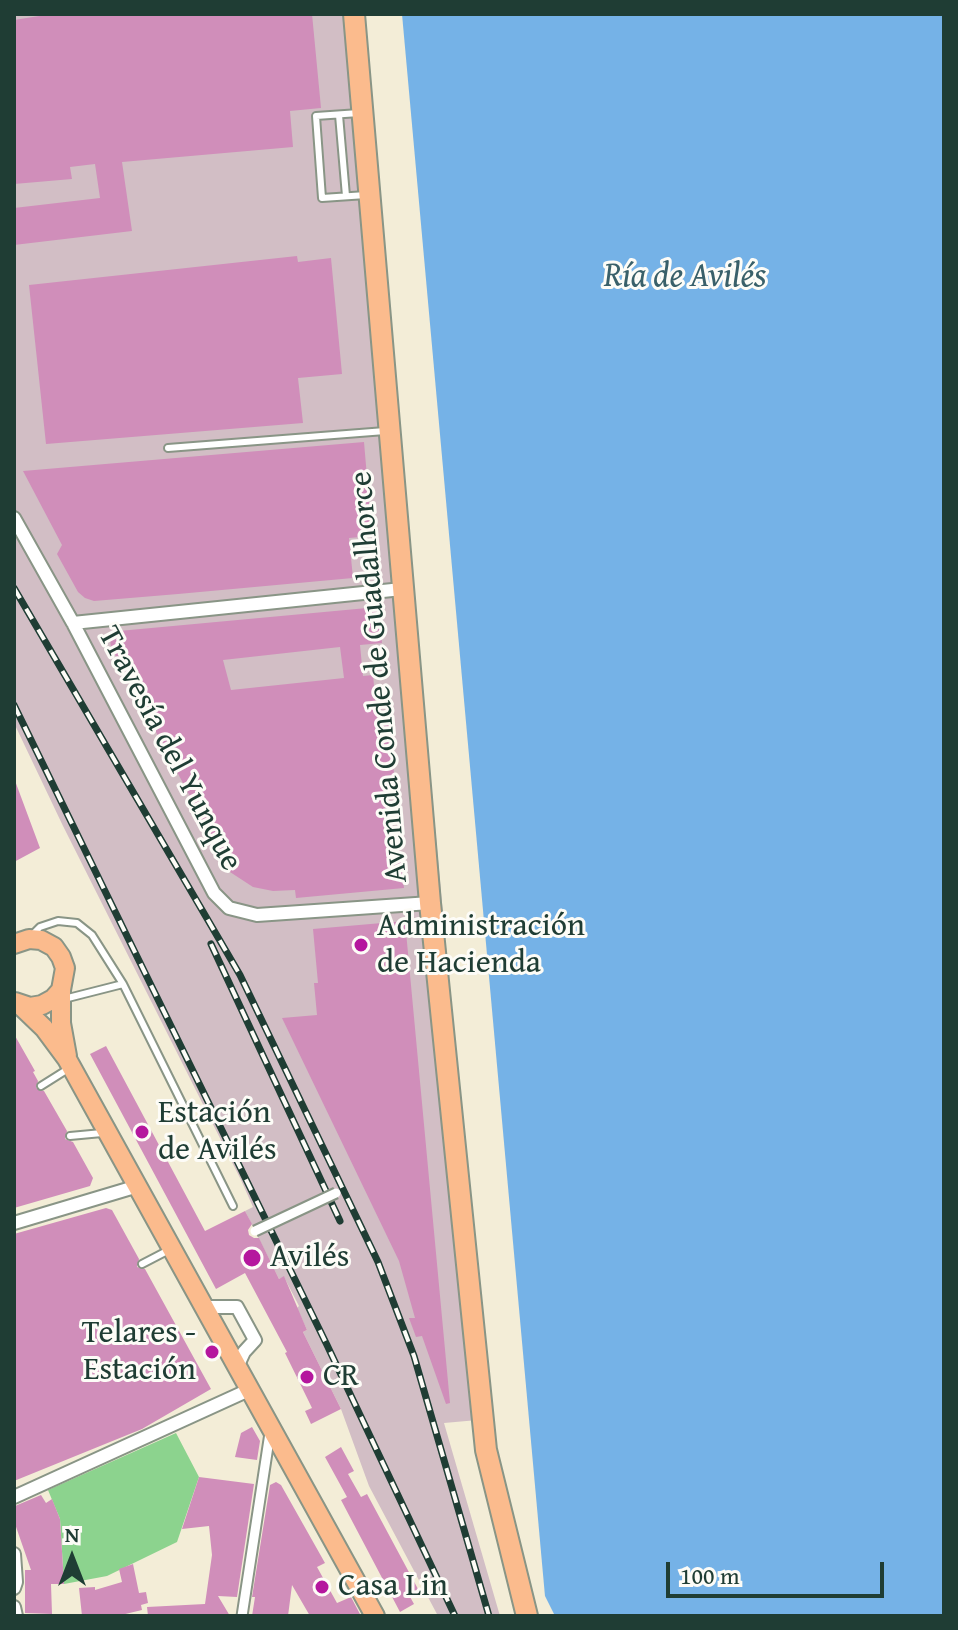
<!DOCTYPE html>
<html>
<head>
<meta charset="utf-8">
<style>
  body { margin:0 }
  #map { position:relative; width:958px; height:1630px; overflow:hidden; background:#f3edd7; font-family:"Gentium Book Plus",serif }
  canvas { display:block }
  .frame { position:absolute; inset:0; border:16px solid #1f3d34; pointer-events:none }
  .north { position:absolute; left:32px; top:1518px; width:80px; height:80px; -webkit-text-stroke:6px #fdfcf7; paint-order:stroke; rotate:0deg; font-size:22px; font-weight:700; line-height:32px; text-align:center; color:#1f3d34 }
  .north::after { content:''; display:block; margin:auto; width:28px; height:36px; background:#1f3d34; clip-path:polygon(50% 0,100% 100%,50% 72%,0 100%) }
  .scale { position:absolute; left:666px; top:1562px; width:218px; height:36px; box-sizing:border-box; border:4px solid #1f3d34; border-top:0; padding-left:10px; font-size:24px; line-height:28px; white-space:nowrap; color:#1f3d34; -webkit-text-stroke:6px #fdfcf7; paint-order:stroke }
</style>
</head>
<body>
<div id="map">
<canvas width="958" height="1630"></canvas>
<div class="frame"></div>
<div class="north">N</div>
<div class="scale">100 m</div>
</div>
<script>
const c = document.querySelector('canvas').getContext('2d');
c.lineJoin = 'round';
function paint(path, color) { c.fillStyle = color; c.fill(path, 'evenodd'); }
const toPath = rows => new Path2D(rows.map(r => 'M' + r).join(''));
function stroke(path, color, width, dash) { c.strokeStyle = color; c.lineWidth = width; c.lineCap = dash ? 'butt' : 'round'; c.setLineDash(dash || []); c.stroke(path); }
function drawText(font, color, halo, rows, align = 'center') {
  c.font = font + ' "Gentium Book Plus",serif'; c.lineWidth = 6; c.setLineDash([]); c.textBaseline = 'middle'; c.strokeStyle = halo; c.fillStyle = color; for (const [text, x, y, turn = 0] of rows) {
    c.save(); c.translate(x, y); c.rotate((+turn || 0) * Math.PI / 180); c.textAlign = isNaN(turn) ? turn : align; if (halo) c.strokeText(text, 0, 0); c.fillText(text, 0, 0); c.restore();
  }
}
const industrial = toPath([
  [14,14,361,14,489,1419,444,1423,500,1616,438,1616,369,1486,341,1409,303,1332,307,1330,297,1308,299,1306,284,1277,279,1279,245,1211,253,1207,241,1180,63,826,14,723]
]);
const green = toPath([
  [176,1433,199,1477,177,1542,107,1576,64,1584,60,1519,48,1490]
]);
const water = toPath([
  [402,14,944,14,944,1616,555,1616,545,1596]
]);
const building = toPath([
  [52,14,312,14,321,108,290,111,293,147,122,162,132,231,14,245,14,208,100,198,95,164,70,167,72,179,14,184,14,20],
  [297,256,298,262,331,258,342,374,298,378,303,423,46,444,29,285],
  [364,442,372,536,349,538,353,578,178,594,94,601,85,598,78,592,57,554,62,545,23,471],
  [378,607,382,643,360,645,363,676,373,675,377,718,389,717,396,796,386,797,387,815,390,841,399,840,404,888,296,898,295,890,273,891,253,887,230,872,111,647,110,639,119,631],
  [340,647,344,678,231,690,223,660],
  [14,778,40,848,14,862],
  [405,921,450,1403,446,1404,422,1336,416,1337,409,1318,415,1318,399,1261,282,1018,317,1015,314,983,318,983,313,929],
  [14,1034,35,1071,33,1072,38,1081,36,1088,44,1091,67,1131,65,1139,73,1142,93,1178,90,1186,14,1208],
  [106,1046,205,1231,245,1211,252,1224,248,1230,249,1235,254,1238,259,1238,279,1279,284,1276,307,1330,303,1332,341,1409,311,1424,305,1411,312,1408,285,1353,287,1352,245,1273,216,1289,90,1054],
  [106,1208,112,1210,139,1259,137,1267,145,1269,211,1389,142,1429,14,1481,14,1234],
  [252,1427,260,1441,257,1460,235,1457,241,1433],
  [341,1447,354,1471,348,1474,361,1497,367,1494,418,1589,409,1595,414,1604,400,1612,341,1500,347,1497,325,1457],
  [199,1477,254,1484,237,1597,218,1596,230,1616,148,1616,147,1607,205,1604,212,1555,209,1526,182,1529],
  [276,1482,281,1485,325,1563,317,1567,337,1603,351,1597,361,1616,310,1616,292,1585,288,1616,252,1616,255,1597,252,1597,270,1485],
  [41,1495,46,1503,52,1499,60,1519,64,1584,51,1584,52,1614,25,1613,25,1570,31,1570,14,1521,15,1506],
  [133,1564,139,1593,146,1592,148,1603,141,1605,142,1610,117,1616,82,1616,79,1588,95,1587,95,1590,122,1582,119,1569]
]);
const service = toPath([
  [359,113,316,116,322,198,366,195],
  [339,115,346,196],
  [168,448,385,431],
  [31,936,40,927,58,921,77,923,92,935,123,984,233,1206],
  [64,999,123,984],
  [41,1086,68,1069],
  [70,1136,102,1133],
  [142,1264,169,1250]
]);
const pedestrian = toPath([
  [242,1616,270,1433]
]);
const minor = toPath([
  [14,518,73,623,214,893,229,908,257,915,430,903],
  [73,623,402,589],
  [14,1223,138,1186],
  [205,1307,237,1307,255,1340,244,1352,238,1365],
  [14,1497,251,1389],
  [14,1554,16,1582,14,1588],
  [14,1607,16,1616]
]);
const primary = toPath([
  [14,944,29,939,41,940,54,947,61,957,65,968,61,990,53,999,42,1005,30,1007,15,1002],
  [61,990,61,1023,67,1056],
  [19,1004,44,1028,67,1059,375,1616]
]);
const trunk = toPath([
  [354,14,430,903,486,1450,527,1616]
]);
const rail = toPath([
  [14,588,240,975,378,1262,414,1356,489,1616],
  [14,705,327,1345,455,1616],
  [211,944,340,1221]
]);
const pedestrianBridge = toPath([
  [255,1231,336,1193]
]);
const markers = [
  [361,945,8,"#b5179e"],
  [142,1132,8,"#b5179e"],
  [252,1258,10,"#b5179e"],
  [212,1352,8,"#b5179e"],
  [307,1377,8,"#b5179e"],
  [322,1587,8,"#b5179e"]
];
const streetNames = [
  ["Avenida Conde de Guadalhorce",380,677,-95],
  ["Travesía del Yunque",169,749,62]
];
const poiNames = [
  ["Administración",377,927],
  ["de Hacienda",377,964],
  ["Estación",158,1114],
  ["de Avilés",158,1151],
  ["Avilés",270,1258],
  ["Telares -",196,1334,"right"],
  ["Estación",196,1371,"right"],
  ["CR",323,1377],
  ["Casa Lin",338,1587]
];
const waterNames = [
  ["Ría de Avilés",685,277]
];
paint(industrial, '#d2bec5');
paint(green, '#8cd38e');
paint(water, '#75b2e7');
paint(building, '#d08eba');
stroke(service, '#899586', 10);
stroke(pedestrian, '#899586', 13);
stroke(minor, '#899586', 16);
stroke(primary, '#899586', 22);
stroke(trunk, '#899586', 24);
stroke(service, '#fff', 6);
stroke(pedestrian, '#fff', 9);
stroke(minor, '#fff', 12);
stroke(primary, '#fbbb8d', 18);
stroke(trunk, '#fbbb8d', 20);
stroke(rail, '#1f3d34', 7);
stroke(rail, '#fdfcf7', 4, [12]);
stroke(pedestrianBridge, '#899586', 13, []);
stroke(pedestrianBridge, '#fff', 9);
for (const [x, y, r, color] of markers) { const dot = new Path2D(); dot.arc(x, y, r, 0, 2 * Math.PI); c.fillStyle = color; c.fill(dot); stroke(dot, '#fdfcf7', 3); }
drawText('32px', '#1f3d34', '#fdfcf7', streetNames);
drawText('32px', '#1f3d34', '#fdfcf7', poiNames, 'left');
drawText('italic 34px', '#39606a', '#fdfcf7', waterNames);
</script>
</body>
</html>
